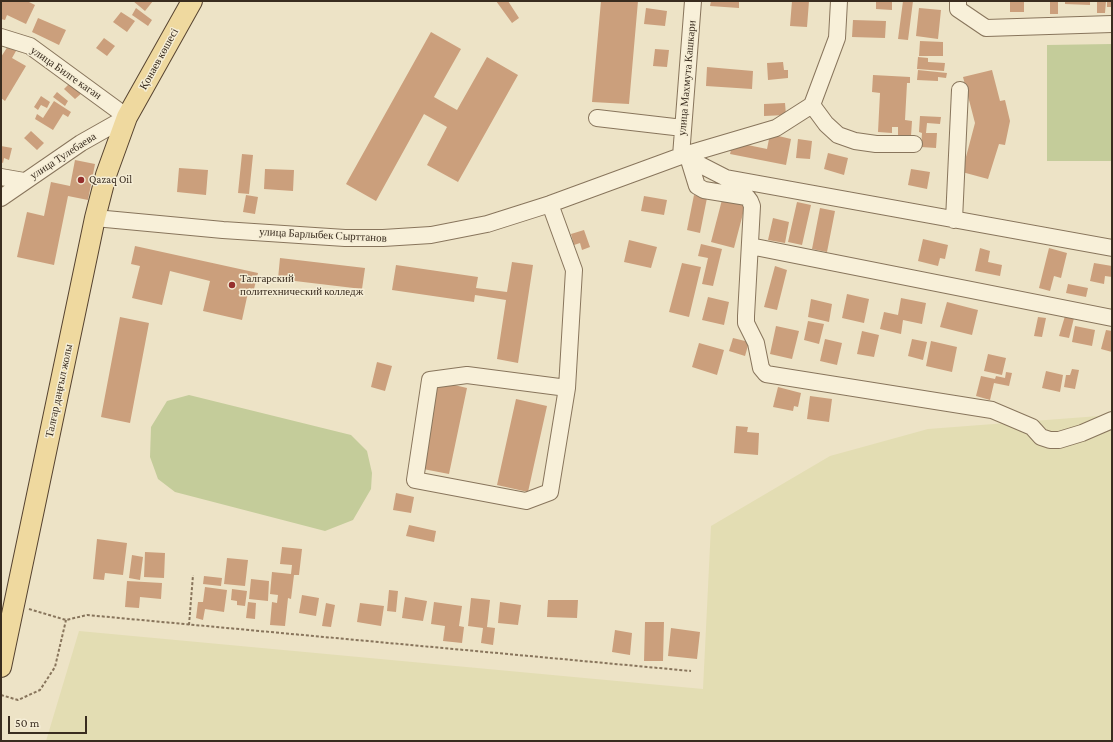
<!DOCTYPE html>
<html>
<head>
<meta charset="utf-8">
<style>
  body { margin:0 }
  #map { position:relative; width:1113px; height:742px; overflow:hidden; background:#ede3c6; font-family:"Crimson Pro",serif }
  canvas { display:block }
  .frame { position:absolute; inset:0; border:2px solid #392c1f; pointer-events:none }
  .scale { position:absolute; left:8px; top:716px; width:79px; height:18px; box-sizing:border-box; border:2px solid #392c1f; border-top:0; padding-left:5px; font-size:12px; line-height:14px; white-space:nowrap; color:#392c1f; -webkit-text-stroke:3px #f5edd5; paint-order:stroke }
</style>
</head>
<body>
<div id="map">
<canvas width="1113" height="742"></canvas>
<div class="frame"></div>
<div class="scale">50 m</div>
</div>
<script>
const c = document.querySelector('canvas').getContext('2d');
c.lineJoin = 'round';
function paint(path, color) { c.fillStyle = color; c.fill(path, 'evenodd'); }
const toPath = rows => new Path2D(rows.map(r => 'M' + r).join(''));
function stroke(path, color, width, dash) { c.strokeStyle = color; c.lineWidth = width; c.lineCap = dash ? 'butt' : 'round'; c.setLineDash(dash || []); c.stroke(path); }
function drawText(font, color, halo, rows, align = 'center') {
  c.font = font + ' "Crimson Pro",serif'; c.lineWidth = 3; c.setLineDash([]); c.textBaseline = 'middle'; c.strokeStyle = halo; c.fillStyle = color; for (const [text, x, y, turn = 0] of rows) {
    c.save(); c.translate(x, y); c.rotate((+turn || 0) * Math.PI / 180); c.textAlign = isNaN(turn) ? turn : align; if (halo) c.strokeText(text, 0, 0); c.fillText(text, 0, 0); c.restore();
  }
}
const farmland = toPath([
  [1112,415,1112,741,46,741,79,631,703,689,711,526,830,456,928,429]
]);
const green = toPath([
  [1112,44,1112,161,1047,161,1047,45],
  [189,395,351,435,367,451,372,473,371,489,353,520,325,531,175,492,158,479,150,457,151,427,167,401]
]);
const building = toPath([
  [1,1,27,1,35,5,26,24,7,15,5,20,1,19],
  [133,1,153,1,145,11],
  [496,1,508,1,519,18,512,23],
  [601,1,638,1,629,104,592,102],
  [711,1,739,1,739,8,710,6],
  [792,1,809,1,807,27,790,26],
  [876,1,892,1,892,10,876,9],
  [903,1,913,1,908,40,898,39],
  [1010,1,1024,1,1024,12,1010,12],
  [1050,1,1058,1,1058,14,1050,14],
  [1065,1,1090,1,1090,5,1065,4],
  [1097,1,1106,1,1105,13,1097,13],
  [1107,1,1112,1,1112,7,1107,7],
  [136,8,152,20,148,26,132,15],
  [646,8,667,11,665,26,644,24],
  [919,8,941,10,938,39,916,36],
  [121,12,135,21,127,32,113,22],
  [38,18,66,30,59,45,32,32],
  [853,20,886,21,885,38,852,37],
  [431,32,461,49,434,97,457,110,487,57,518,75,458,182,427,165,447,127,424,114,376,201,346,184],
  [104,38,115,46,107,56,96,48],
  [920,41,943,42,943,56,919,56],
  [8,46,16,51,12,58,26,66,5,101,1,98,1,57],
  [655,49,669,50,667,67,653,66],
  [918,57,928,58,928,62,945,63,944,71,917,69],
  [783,62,784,70,788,70,788,78,768,80,767,63],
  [707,67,753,71,752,89,706,86],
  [918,70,947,73,946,78,938,77,938,81,917,80],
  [992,70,1000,101,1005,100,1010,121,1005,145,999,144,988,179,962,172,975,123,963,77],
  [873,75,910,77,910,83,907,83,905,120,912,121,911,136,898,135,898,127,892,127,892,133,878,132,880,93,872,92],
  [72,81,83,92,75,99,64,89],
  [57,92,68,101,65,106,53,97],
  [41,96,50,102,47,108,41,105,38,110,34,107],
  [54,101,71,112,68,117,63,114,53,130,35,119,37,114,43,118],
  [785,103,786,115,764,116,764,104],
  [920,116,941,117,940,124,927,123,926,133,937,133,936,148,921,147,922,133,919,132],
  [31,131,44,143,37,150,24,138],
  [770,134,791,139,786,165,730,154,733,142,767,149],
  [798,139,812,141,810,159,796,158],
  [1,146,12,148,9,160,4,158,3,163,1,162],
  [828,153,848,158,844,175,824,169],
  [242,154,253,155,249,194,238,193],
  [75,160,95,164,88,200,68,196,54,265,17,257,27,212,44,216,51,182,70,186],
  [179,168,208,170,206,195,177,192],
  [265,169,294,170,293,191,264,189],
  [911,169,930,172,927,189,908,185],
  [246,195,258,197,255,214,243,212],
  [694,195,707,198,700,233,687,230],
  [644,196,667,200,664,215,641,211],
  [723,196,746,202,734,248,711,242],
  [797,202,811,205,802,245,788,242],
  [820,208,835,211,827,252,812,249],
  [773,218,789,222,785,243,768,240],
  [584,230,590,247,582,250,580,243,574,245,571,234],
  [923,239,948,245,945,259,940,258,938,266,918,261],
  [629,240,657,247,651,268,624,262],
  [701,244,722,249,713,286,702,284,708,258,698,256],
  [135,246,258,273,254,289,249,288,242,320,203,311,210,281,170,271,162,305,132,298,140,266,131,264],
  [980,248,990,251,988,262,1002,265,1000,276,975,271],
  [1049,248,1067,253,1061,278,1054,276,1050,291,1039,288],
  [280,258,365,268,362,289,278,279],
  [512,262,533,265,518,363,497,359,506,300,475,295,474,302,392,290,396,265,478,277,476,288,507,292],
  [682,263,701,267,689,317,669,312],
  [1094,263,1112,266,1112,277,1105,276,1104,284,1090,281],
  [775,266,787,270,777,310,764,307],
  [1068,284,1088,288,1086,297,1066,293],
  [847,294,869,299,864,323,842,318],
  [708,297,729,302,724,325,702,320],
  [901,298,926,303,922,324,903,320,901,334,880,329,884,312,898,315],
  [811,299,832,304,829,322,808,317],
  [947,302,978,310,972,335,940,327],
  [1065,316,1074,318,1069,338,1059,336],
  [120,317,149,323,130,423,101,417],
  [1038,317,1046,318,1042,337,1034,336],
  [808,321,824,324,819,344,804,340],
  [776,326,799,331,792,359,770,354],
  [1075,326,1095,330,1092,346,1072,342],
  [1106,330,1112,331,1112,352,1101,349],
  [862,331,879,335,874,357,857,354],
  [733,338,749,342,745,356,729,351],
  [825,339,842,343,837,365,820,361],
  [912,339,927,342,923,360,908,356],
  [931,341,957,347,952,372,926,366],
  [699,343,724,350,717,375,692,367],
  [988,354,1006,358,1002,375,984,371],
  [377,362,392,366,385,391,371,387],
  [1072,369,1079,370,1075,389,1064,387,1066,375,1070,375],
  [1046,371,1063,375,1060,392,1042,388],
  [1006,372,1012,373,1009,386,994,383,990,400,976,396,981,376,995,379,996,376,1005,378],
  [437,381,467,388,449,474,418,468],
  [778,387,801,393,798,407,794,406,793,411,773,407],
  [810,396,832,399,829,422,807,419],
  [516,399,547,406,528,492,497,485],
  [736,426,748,427,747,432,759,433,758,455,734,453],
  [396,493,414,497,411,513,393,510],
  [409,525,436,531,434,542,406,536],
  [97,539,127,543,123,575,105,573,104,580,93,579],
  [282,547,302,549,299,575,294,575,291,599,288,598,285,626,270,625,272,602,277,603,278,595,270,594,272,572,291,574,292,565,280,564],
  [145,552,165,553,164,578,144,577],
  [132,555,143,557,140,580,129,578],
  [227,558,248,560,245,586,224,584],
  [204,576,222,578,221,586,203,584],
  [251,579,269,581,268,601,249,599],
  [127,581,162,583,161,599,140,597,139,608,125,607],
  [205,587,227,590,224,612,205,609,203,620,196,618,198,602,203,602],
  [232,589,247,591,245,606,237,605,237,601,231,600],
  [389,590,398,591,396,612,387,611],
  [302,595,319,598,316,616,299,613],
  [405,597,427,601,423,621,402,618],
  [471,598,490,600,487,627,495,628,493,645,481,643,483,628,468,626],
  [548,600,578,600,577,618,547,617],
  [248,602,256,603,255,619,246,618],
  [434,602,462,606,459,626,464,627,462,643,443,641,445,626,431,624],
  [500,602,521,605,518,625,498,623],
  [326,603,335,605,331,627,322,626],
  [360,603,384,606,381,626,357,622],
  [645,622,664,622,663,661,644,661],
  [671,628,700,632,697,659,668,656],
  [615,630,632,633,630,655,612,652]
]);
const path = toPath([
  [29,609,66,620,87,615,691,671],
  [189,625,193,575],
  [1,695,18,700,40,690,55,667,66,620]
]);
const minor = toPath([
  [958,1,958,9,986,28,1112,24],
  [1,37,30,46,127,117,81,143,1,198],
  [812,105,826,124,838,135,855,141,876,144,914,144],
  [597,118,683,128],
  [681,156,693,1],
  [683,156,726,178,1112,248],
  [689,160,697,186,704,190,747,197,750,201,752,206,746,316,746,323,756,343,761,368,766,374,992,410,1032,427,1041,437,1050,440,1059,440,1082,433,1112,420],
  [1,177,24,181],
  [550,204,574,270,567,388,550,492,526,501,415,480,430,380,467,375,567,388],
  [95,218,223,230,345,238,383,238,431,235,487,224,550,204,681,156,776,128,812,105,837,38,839,1],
  [954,220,960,90],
  [750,246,1112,318]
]);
const major = toPath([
  [1,667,95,218,106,175,127,117,192,1]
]);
const markers = [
  [81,180,4,"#962f2d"],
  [232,285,4,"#962f2d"]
];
const streetNames = [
  ["Қонаев көшесі",159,59,-61],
  ["улица Билге каган",66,73,35],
  ["улица Махмута Кашкари",687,78,-85],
  ["улица Тулебаева",63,156,-33],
  ["улица Барлыбек Сырттанов",323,235,3],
  ["Талғар даңғыл жолы",59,391,-78]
];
const poiNames = [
  ["Qazaq Oil",89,180],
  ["Талгарский",240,279],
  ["политехнический колледж",240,292]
];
paint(farmland, '#e3ddb3');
paint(green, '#c4cc9a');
paint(building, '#cb9f7c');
stroke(minor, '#88755c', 18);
stroke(major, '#564330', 22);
stroke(path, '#88755c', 2, [3, 2]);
stroke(minor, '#f8f0d9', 16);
stroke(major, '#efd99f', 20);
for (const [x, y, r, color] of markers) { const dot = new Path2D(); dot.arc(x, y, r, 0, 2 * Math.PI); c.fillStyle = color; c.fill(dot); stroke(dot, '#f5edd5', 1.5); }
drawText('11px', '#392c1f', '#f5edd5', streetNames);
drawText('11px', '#392c1f', '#f5edd5', poiNames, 'left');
</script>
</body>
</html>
